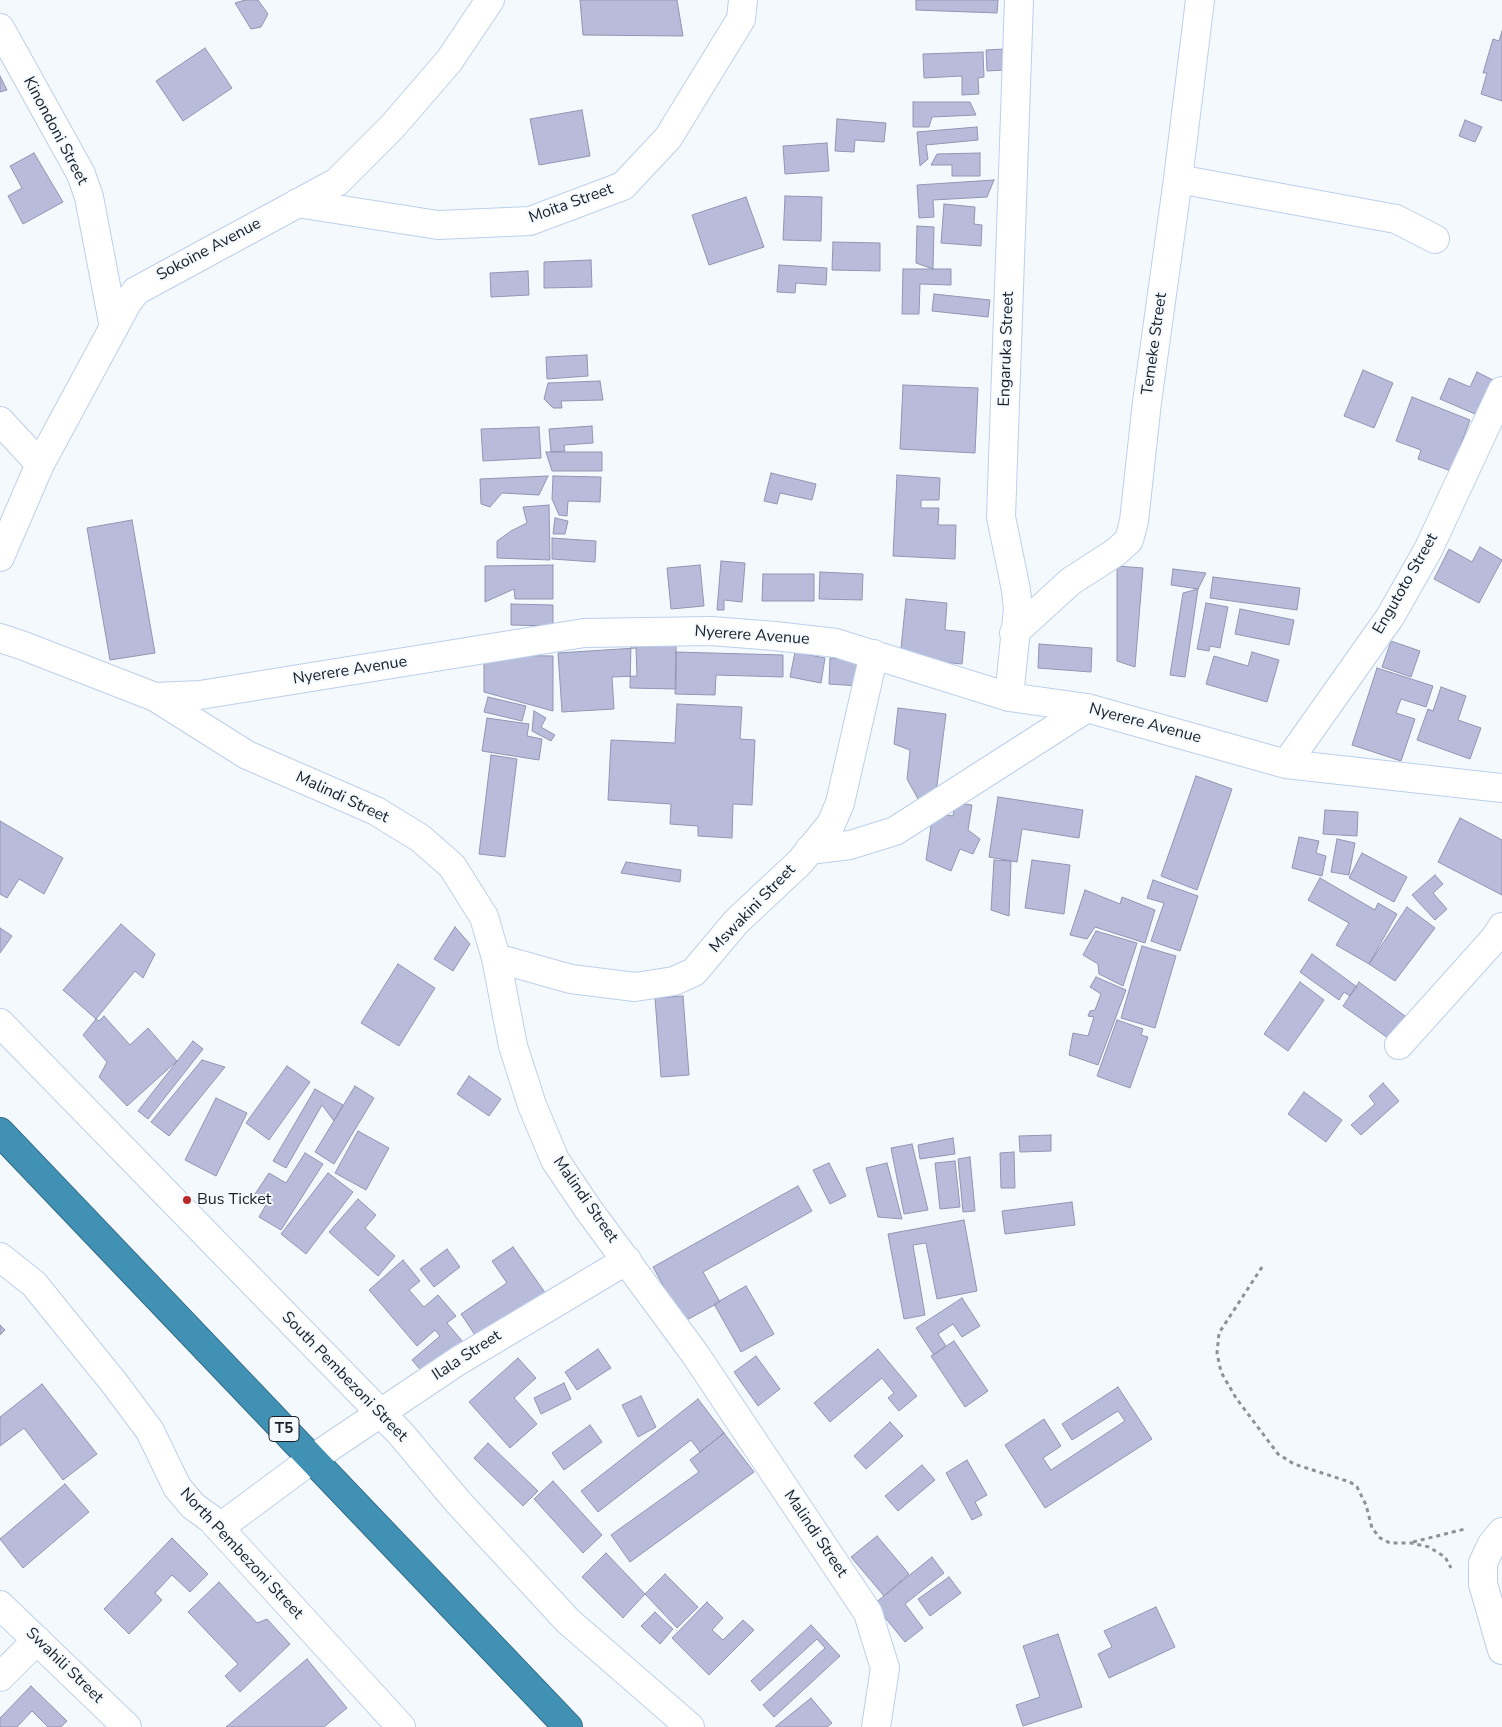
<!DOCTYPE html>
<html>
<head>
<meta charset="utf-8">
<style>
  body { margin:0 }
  canvas { display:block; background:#f4f9fe }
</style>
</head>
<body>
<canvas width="1502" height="1727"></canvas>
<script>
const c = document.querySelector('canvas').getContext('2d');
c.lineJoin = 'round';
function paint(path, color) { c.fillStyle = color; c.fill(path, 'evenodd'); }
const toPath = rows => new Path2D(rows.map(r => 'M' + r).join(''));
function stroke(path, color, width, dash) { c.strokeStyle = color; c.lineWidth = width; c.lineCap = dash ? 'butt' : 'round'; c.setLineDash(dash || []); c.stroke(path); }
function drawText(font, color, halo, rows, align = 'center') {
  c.font = font + ' "Nunito Sans",sans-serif'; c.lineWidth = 4; c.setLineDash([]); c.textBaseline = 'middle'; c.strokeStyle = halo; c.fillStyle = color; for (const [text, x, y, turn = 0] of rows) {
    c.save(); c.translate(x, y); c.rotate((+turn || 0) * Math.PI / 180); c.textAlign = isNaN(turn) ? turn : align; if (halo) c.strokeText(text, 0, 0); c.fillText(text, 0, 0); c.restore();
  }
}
const building = toPath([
  [245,0,258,0,268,14,261,27,251,29,235,3,245,0],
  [580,0,677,0,683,36,583,35,580,0],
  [916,0,998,0,997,13,916,10,916,0],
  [1502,31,1502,101,1481,94,1487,73,1483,73,1493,39,1499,41,1502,31],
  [205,48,232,88,183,121,156,81,205,48],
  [1004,49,1005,70,987,71,986,50,1004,49],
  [983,52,984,77,978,78,979,94,962,95,962,76,924,78,923,54,983,52],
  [0,76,7,90,0,92,0,76],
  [913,102,970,102,976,115,932,117,929,127,913,127,913,102],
  [582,110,590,156,539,165,530,119,582,110],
  [837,119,886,123,884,142,855,140,854,152,835,151,837,119],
  [1465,120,1482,127,1475,142,1459,136,1465,120],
  [977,127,978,140,926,145,928,159,920,166,917,132,977,127],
  [827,143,829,171,785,174,783,146,827,143],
  [34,153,63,202,23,224,8,196,22,188,10,166,34,153],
  [980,153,980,176,952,176,952,165,931,165,937,154,980,153],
  [994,180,987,197,933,200,934,217,919,218,917,185,994,180],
  [785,196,822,197,821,241,783,240,785,196],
  [746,197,764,247,709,265,692,215,746,197],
  [944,204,975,207,974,224,982,225,981,246,941,243,944,204],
  [917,226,934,227,933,269,916,263,917,226],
  [833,242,880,243,880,271,832,270,833,242],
  [591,260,592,287,544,288,544,262,591,260],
  [779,265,827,268,826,285,796,283,795,293,777,292,779,265],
  [903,269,951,269,951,285,920,284,919,314,902,314,903,269],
  [528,271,529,295,491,297,490,273,528,271],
  [934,294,990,300,988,317,932,311,934,294],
  [587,355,588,376,547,379,546,357,587,355],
  [1363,370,1393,383,1374,428,1344,416,1363,370],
  [1477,372,1497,382,1482,417,1440,399,1449,378,1470,387,1477,372],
  [600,381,603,400,561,401,562,408,553,408,544,399,548,383,600,381],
  [903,385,978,388,975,453,900,449,903,385],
  [1412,397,1470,420,1451,471,1418,459,1421,450,1396,441,1412,397],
  [592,426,593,443,564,445,565,451,551,452,549,429,592,426],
  [539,427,541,458,483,461,481,429,539,427],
  [546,452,602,452,602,471,552,471,546,452],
  [771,473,816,484,812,500,780,493,777,504,764,501,771,473],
  [897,475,940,478,939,500,921,500,921,508,939,508,938,525,956,525,955,559,893,556,897,475],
  [548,476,539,495,502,493,490,507,481,504,480,479,548,476],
  [553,476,601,477,600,502,568,501,567,516,559,515,552,499,553,476],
  [549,505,550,560,497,558,497,541,511,531,527,523,523,507,549,505],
  [555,518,568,521,565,534,553,534,555,518],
  [132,520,155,653,110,660,87,528,132,520],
  [552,538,596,541,595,562,552,559,552,538],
  [1480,547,1502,560,1479,603,1434,579,1449,549,1472,562,1480,547],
  [721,561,745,563,742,602,724,600,724,610,717,610,721,561],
  [553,565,553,599,515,599,514,589,485,602,485,566,553,565],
  [700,565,704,606,671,609,667,568,700,565],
  [1117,566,1143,568,1135,667,1117,661,1117,566],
  [1173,569,1206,573,1198,589,1171,585,1173,569],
  [820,572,863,574,862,600,819,599,820,572],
  [763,574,814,574,814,601,762,601,763,574],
  [1213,577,1300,588,1297,610,1210,598,1213,577],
  [1198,589,1185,677,1170,675,1183,593,1198,589],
  [906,599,947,603,945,630,965,632,962,664,900,658,906,599],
  [1206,603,1228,607,1220,648,1210,646,1209,651,1197,649,1206,603],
  [511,604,553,605,553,626,511,625,511,604],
  [1240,609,1294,620,1289,645,1235,634,1240,609],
  [1391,641,1420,651,1411,677,1382,667,1391,641],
  [631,644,676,645,676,689,630,688,631,644],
  [1039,644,1092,648,1091,672,1038,668,1039,644],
  [636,648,637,676,612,677,614,709,562,712,558,653,636,648],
  [676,652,783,655,783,677,716,675,715,695,675,694,676,652],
  [795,652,825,658,821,683,790,677,795,652],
  [1252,652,1279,660,1267,702,1206,684,1214,656,1248,666,1252,652],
  [484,655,553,656,553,711,484,692,484,655],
  [830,658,860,660,859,686,829,684,830,658],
  [1377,668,1433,686,1426,707,1401,699,1396,713,1415,719,1401,761,1352,745,1377,668],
  [1441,687,1466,696,1458,720,1481,728,1470,759,1417,740,1428,709,1433,711,1441,687],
  [488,697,526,706,522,721,484,712,488,697],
  [677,704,742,707,740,739,755,740,752,805,733,804,732,838,698,836,698,826,670,824,671,804,608,800,611,740,675,743,677,704],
  [898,708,946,714,935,801,918,799,907,779,910,750,894,744,898,708],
  [534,711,546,718,541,727,555,735,551,741,532,731,534,711],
  [487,718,529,724,527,736,542,739,539,760,482,751,487,718],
  [491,755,517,759,505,857,479,854,491,755],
  [1196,776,1232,789,1197,890,1161,876,1196,776],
  [998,797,1083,810,1079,838,1022,829,1017,862,989,857,998,797],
  [955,803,972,805,968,830,980,839,973,854,960,849,951,871,926,860,933,813,953,816,955,803],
  [1325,810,1358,812,1357,836,1323,834,1325,810],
  [1460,818,1502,840,1502,895,1438,862,1460,818],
  [0,821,63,858,44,894,19,879,7,898,0,894,0,821],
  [1299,837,1319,841,1316,853,1326,856,1322,876,1292,868,1299,837],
  [1337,839,1355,843,1349,875,1331,872,1337,839],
  [1362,853,1407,877,1394,902,1349,878,1362,853],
  [994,860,1011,861,1009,916,991,910,994,860],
  [1032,860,1070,865,1064,914,1025,908,1032,860],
  [626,862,681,870,680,882,621,873,626,862],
  [1435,875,1443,884,1433,893,1447,909,1435,920,1412,895,1435,875],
  [1320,878,1375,910,1378,903,1397,914,1369,964,1336,945,1349,923,1308,900,1320,878],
  [1153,880,1198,896,1180,951,1151,941,1164,903,1147,898,1153,880],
  [1085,890,1120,904,1122,897,1155,910,1145,943,1095,927,1087,939,1070,935,1085,890],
  [1407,907,1435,928,1395,981,1369,964,1407,907],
  [121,924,155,954,143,978,135,971,96,1019,63,990,121,924],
  [455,927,470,944,453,971,434,959,455,927],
  [0,928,12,936,0,953,0,928],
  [1096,931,1137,943,1123,986,1099,974,1098,964,1083,955,1096,931],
  [1142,946,1176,956,1155,1028,1121,1018,1142,946],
  [1312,954,1357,987,1350,996,1344,992,1339,1000,1300,972,1312,954],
  [398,964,435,988,399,1046,361,1023,398,964],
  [1096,977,1126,990,1098,1065,1069,1055,1073,1033,1088,1036,1094,1017,1088,1016,1090,1011,1095,1010,1101,994,1090,987,1096,977],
  [1300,982,1324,1000,1288,1051,1264,1034,1300,982],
  [1359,982,1405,1016,1388,1038,1343,1006,1359,982],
  [683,996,689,1075,661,1077,655,998,683,996],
  [104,1016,130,1045,148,1028,177,1061,127,1106,99,1077,107,1062,83,1035,96,1019,99,1021,104,1016],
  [1117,1020,1143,1029,1141,1035,1148,1037,1130,1088,1097,1076,1117,1020],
  [193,1041,203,1049,148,1119,138,1111,193,1041],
  [202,1060,225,1067,169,1136,151,1122,202,1060],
  [287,1066,310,1082,269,1140,246,1123,287,1066],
  [469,1076,501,1099,489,1116,457,1094,469,1076],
  [1383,1083,1399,1101,1361,1135,1351,1125,1375,1104,1369,1096,1383,1083],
  [355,1086,374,1098,334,1164,315,1152,355,1086],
  [315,1089,343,1105,334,1121,322,1105,286,1168,273,1161,315,1089],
  [1304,1092,1342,1120,1326,1142,1288,1114,1304,1092],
  [216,1098,247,1113,216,1176,185,1160,216,1098],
  [358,1131,389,1148,366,1190,335,1173,358,1131],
  [1051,1135,1051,1151,1020,1152,1019,1136,1051,1135],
  [953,1138,955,1154,920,1159,918,1145,953,1138],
  [912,1144,928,1210,904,1214,891,1148,912,1144],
  [1014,1152,1015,1188,1001,1188,1000,1153,1014,1152],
  [305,1153,323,1164,281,1230,259,1217,266,1205,253,1197,269,1173,286,1183,305,1153],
  [970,1157,975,1211,963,1212,958,1159,970,1157],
  [955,1161,960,1207,940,1209,935,1163,955,1161],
  [829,1163,846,1196,830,1204,813,1170,829,1163],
  [887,1163,902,1219,878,1217,866,1168,887,1163],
  [328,1173,353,1192,306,1254,281,1234,328,1173],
  [798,1186,812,1211,703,1272,720,1302,683,1322,653,1267,798,1186],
  [358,1199,376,1215,365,1228,395,1256,378,1276,329,1232,358,1199],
  [1072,1202,1075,1225,1005,1234,1002,1211,1072,1202],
  [964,1220,977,1291,937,1299,926,1243,913,1245,925,1315,904,1319,888,1234,964,1220],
  [513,1247,546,1294,479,1341,461,1314,507,1283,492,1261,513,1247],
  [447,1249,460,1267,434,1287,420,1269,447,1249],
  [403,1260,420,1281,409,1290,424,1307,438,1295,456,1316,447,1323,463,1342,425,1375,412,1360,440,1336,435,1330,417,1346,369,1290,403,1260],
  [746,1286,774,1334,741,1352,714,1304,746,1286],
  [962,1298,980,1326,962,1337,953,1324,938,1334,946,1346,934,1355,916,1328,962,1298],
  [0,1325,5,1330,0,1335,0,1325],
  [954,1341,988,1391,965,1407,931,1356,954,1341],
  [598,1349,611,1368,577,1390,565,1372,598,1349],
  [878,1349,917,1396,899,1411,888,1398,894,1393,882,1378,830,1422,814,1403,878,1349],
  [756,1356,780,1389,758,1406,734,1372,756,1356],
  [518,1358,536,1378,514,1398,537,1424,510,1448,469,1402,518,1358],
  [564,1383,571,1399,541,1414,534,1398,564,1383],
  [42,1384,97,1454,63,1480,24,1428,0,1446,0,1417,42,1384],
  [1118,1387,1152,1439,1045,1508,1005,1445,1044,1419,1061,1446,1043,1458,1051,1470,1125,1421,1118,1411,1072,1440,1062,1424,1118,1387],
  [641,1396,656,1427,638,1437,622,1405,641,1396],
  [698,1399,724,1433,700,1452,691,1440,598,1512,581,1491,698,1399],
  [890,1422,903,1436,866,1469,854,1456,890,1422],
  [590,1425,602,1442,564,1470,552,1453,590,1425],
  [724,1433,754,1472,630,1562,611,1535,699,1472,690,1460,724,1433],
  [488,1443,538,1491,523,1506,474,1458,488,1443],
  [967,1460,987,1495,975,1502,982,1515,972,1520,946,1473,967,1460],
  [922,1465,935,1480,898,1511,885,1496,922,1465],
  [553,1481,602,1535,583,1553,534,1499,553,1481],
  [65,1484,89,1512,23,1568,0,1539,65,1484],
  [877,1536,909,1574,884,1596,851,1557,877,1536],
  [172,1538,208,1574,190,1592,172,1575,155,1593,162,1600,129,1634,104,1609,172,1538],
  [606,1553,645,1594,623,1618,582,1577,606,1553],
  [932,1557,944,1573,905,1604,923,1628,905,1642,874,1604,932,1557],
  [665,1574,698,1607,677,1628,645,1594,665,1574],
  [949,1577,961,1593,930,1616,918,1599,949,1577],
  [219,1582,257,1623,267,1619,290,1644,240,1692,225,1676,238,1664,188,1612,219,1582],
  [707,1602,723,1618,712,1630,723,1640,743,1620,754,1630,709,1675,672,1638,707,1602],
  [1156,1607,1175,1647,1109,1678,1098,1654,1112,1647,1104,1631,1156,1607],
  [655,1612,673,1629,660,1644,641,1626,655,1612],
  [811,1625,840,1656,774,1717,763,1705,825,1648,817,1639,760,1691,751,1681,811,1625],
  [1058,1634,1082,1707,1023,1726,1016,1705,1040,1697,1023,1646,1058,1634],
  [307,1659,347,1708,324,1727,226,1727,307,1659],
  [31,1686,67,1721,61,1727,48,1727,32,1711,17,1727,0,1727,0,1718,31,1686],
  [811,1698,832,1723,827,1727,775,1727,811,1698]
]);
const path = toPath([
  [1262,1267,1219,1333,1217,1353,1221,1372,1236,1398,1278,1454,1294,1464,1350,1482,1357,1487,1366,1505,1372,1528,1380,1538,1390,1543,1411,1543,1429,1547,1445,1557,1451,1568],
  [1413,1542,1465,1529]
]);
const minor = toPath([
  [0,28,81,174,89,197,114,328],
  [1178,179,1396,219,1435,239],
  [297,203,438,225,530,221,623,186,668,138,741,19,743,0],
  [0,421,40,464],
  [0,557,40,464,127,303,136,291,337,182,392,127,449,61,490,0],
  [1014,633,1071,581,1116,552,1129,540,1134,521,1147,402,1178,179,1200,0],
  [0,638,24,646,155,697,200,695,584,633,711,631,775,636,836,643,1009,697,1087,708,1286,764,1502,788],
  [155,697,247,755,376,811,420,838,452,866,484,917,496,958,513,1046,532,1105,555,1160,588,1209,695,1354,868,1613,885,1668,876,1727],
  [1009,697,1018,609,1016,590,1001,517,1019,0],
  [1286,764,1390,617,1428,550,1502,391],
  [809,850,850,845,895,831,1087,708],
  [496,958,571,979,635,987,674,981,694,972,736,922,800,862,831,824,840,803,874,654],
  [0,1023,401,1434,458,1502,568,1621,690,1727],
  [1399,1045,1495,938,1502,927],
  [0,1257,34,1284,115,1384,150,1431,177,1487,193,1506,211,1519,401,1727],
  [219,1528,312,1459,458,1361,627,1260],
  [1502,1532,1492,1544,1483,1563,1483,1584,1502,1650],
  [0,1605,127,1727],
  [0,1677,37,1640]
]);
const highway = toPath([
  [0,1132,568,1727]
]);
const markers = [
  [187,1200,5,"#b92929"]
];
const shields = [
  [284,1429,30]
];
const shieldNames = [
  ["T5",284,1429]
];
const streetNames = [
  ["Kinondoni Street",55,131,62],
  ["Moita Street",571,204,-20],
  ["Sokoine Avenue",209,250,-28],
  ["Temeke Street",1155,344,-82],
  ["Engaruka Street",1007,349,-88],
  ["Engutoto Street",1406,584,-60],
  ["Nyerere Avenue",752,636,4],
  ["Nyerere Avenue",350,671,-9],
  ["Nyerere Avenue",1145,724,15],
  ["Malindi Street",342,798,25],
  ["Mswakini Street",753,909,-46],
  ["Malindi Street",585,1200,55],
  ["Ilala Street",467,1356,-33],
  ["South Pembezoni Street",344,1377,46],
  ["Malindi Street",815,1534,56],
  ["North Pembezoni Street",241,1554,47],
  ["Swahili Street",64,1666,44]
];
const poiNames = [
  ["Bus Ticket",197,1200]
];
paint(building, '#b8bbda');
stroke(building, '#9295b3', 1);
stroke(minor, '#bcd0eb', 30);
stroke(highway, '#326983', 30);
stroke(path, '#8b9299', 3, [4, 4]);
stroke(minor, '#fff', 28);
stroke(highway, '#4091b4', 28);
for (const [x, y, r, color] of markers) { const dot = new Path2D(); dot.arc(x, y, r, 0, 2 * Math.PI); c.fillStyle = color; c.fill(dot); stroke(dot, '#f4f9fe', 2); }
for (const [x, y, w] of shields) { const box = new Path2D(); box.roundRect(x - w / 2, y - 12.5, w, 25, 4); c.fillStyle = '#f4f9fe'; c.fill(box); stroke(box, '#171f28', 1); }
drawText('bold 15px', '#171f28', null, shieldNames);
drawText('16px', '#171f28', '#f4f9fe', streetNames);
drawText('16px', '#171f28', '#f4f9fe', poiNames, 'left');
</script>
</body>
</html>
